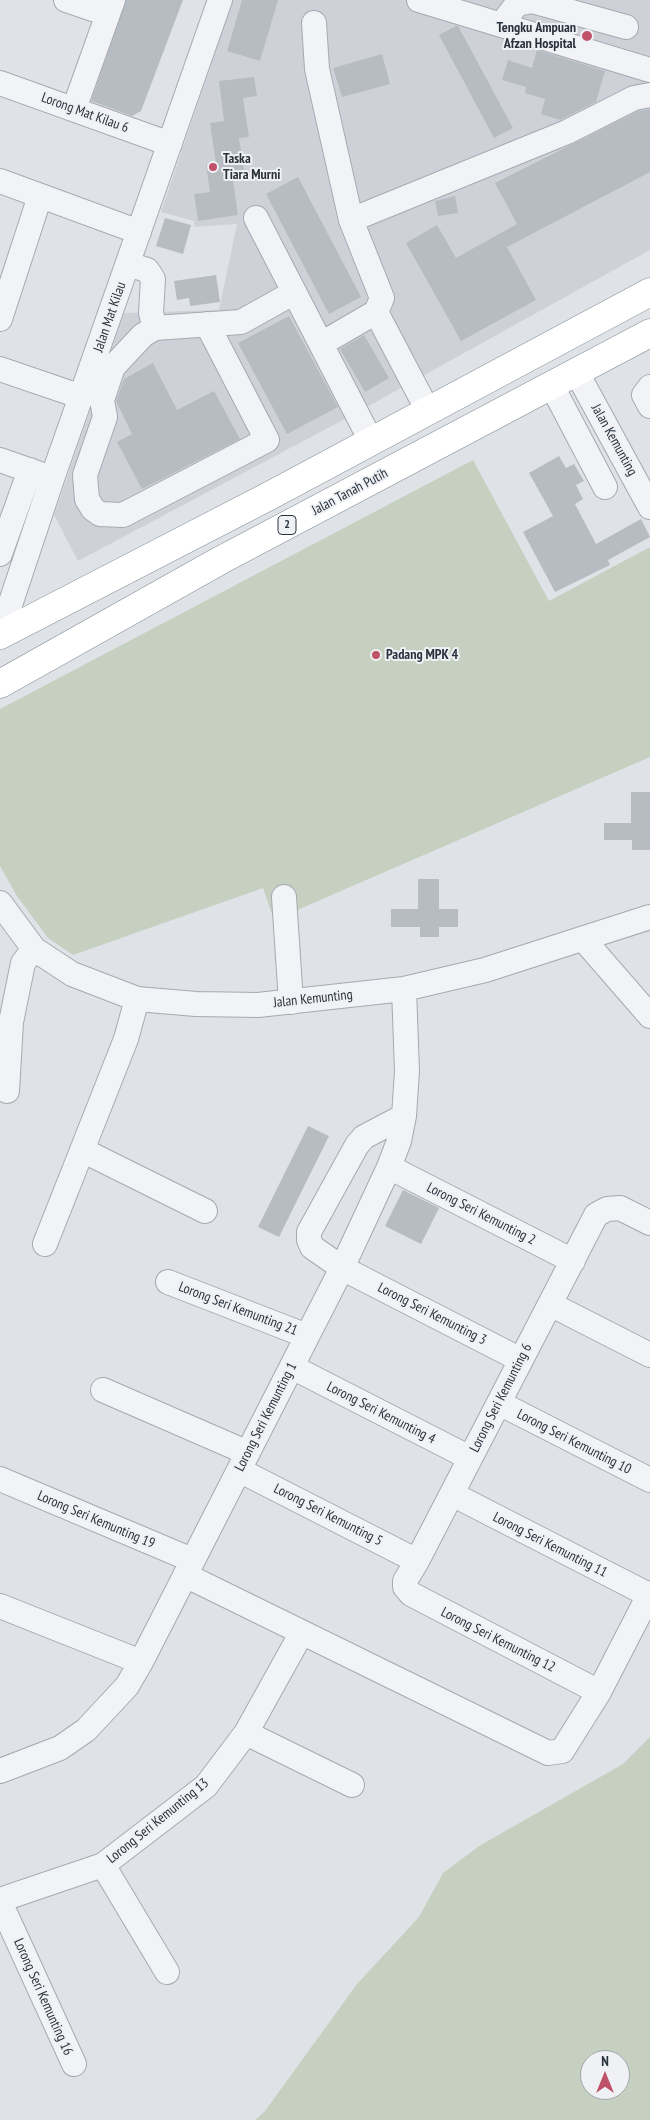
<!DOCTYPE html>
<html>
<head>
<meta charset="utf-8">
<style>
  body { margin:0 }
  #map { position:relative; width:650px; height:2120px; overflow:hidden; background:#dfe3e7; font-family:"PT Sans Narrow",sans-serif }
  canvas { display:block }
  .north { position:absolute; left:580px; top:2050px; width:50px; height:50px; box-sizing:border-box; background:#eff1f5; border:1px solid #a0a5ab; border-radius:50%; rotate:0deg; font-size:14px; font-weight:700; line-height:20px; text-align:center; color:#2a323c }
  .north::after { content:''; display:block; margin:auto; width:18px; height:22px; background:#bf5268; clip-path:polygon(50% 0,100% 100%,50% 72%,0 100%) }
</style>
</head>
<body>
<div id="map">
<canvas width="650" height="2120"></canvas>
<div class="north">N</div>
</div>
<script>
const c = document.querySelector('canvas').getContext('2d');
c.lineJoin = 'round';
function paint(path, color) { c.fillStyle = color; c.fill(path, 'evenodd'); }
const toPath = rows => new Path2D(rows.map(r => 'M' + r).join(''));
function stroke(path, color, width, dash) { c.strokeStyle = color; c.lineWidth = width; c.lineCap = dash ? 'butt' : 'round'; c.setLineDash(dash || []); c.stroke(path); }
function drawText(font, color, halo, rows, align = 'center') {
  c.font = font + ' "PT Sans Narrow",sans-serif'; c.lineWidth = 4; c.setLineDash([]); c.textBaseline = 'middle'; c.strokeStyle = halo; c.fillStyle = color; for (const [text, x, y, turn = 0] of rows) {
    c.save(); c.translate(x, y); c.rotate((+turn || 0) * Math.PI / 180); c.textAlign = isNaN(turn) ? turn : align; if (halo) c.strokeText(text, 0, 0); c.fillText(text, 0, 0); c.restore();
  }
}
const built = toPath([
  [233,0,650,0,650,250,356,413,78,561,54,515,124,313,219,310,237,224,195,227,194,221,161,212]
]);
const green = toPath([
  [473,460,549,601,650,547,650,757,274,920,263,888,73,955,48,938,17,896,0,866,0,709],
  [650,1737,650,2120,255,2120,265,2111,357,1984,419,1917,443,1873,479,1846,623,1764],
  [590,2060,620,2060,620,2090,590,2090]
]);
const building = toPath([
  [126,0,183,0,141,111,132,116,91,101],
  [242,0,278,0,260,61,227,51],
  [456,26,458,26,513,128,494,138,439,35],
  [537,50,605,71,596,102,560,120,541,114,545,99,525,93,526,87,502,80,508,60,532,68],
  [382,54,390,84,342,97,333,68],
  [254,77,257,96,243,98,249,137,239,138,245,179,233,180,238,215,198,221,194,194,210,192,206,165,216,163,210,123,224,121,219,81],
  [650,109,650,172,507,247,536,300,461,341,406,243,437,225,456,258,517,224,495,183,638,111],
  [298,177,361,297,329,314,266,194],
  [455,196,458,213,438,216,435,201],
  [165,218,191,225,183,254,156,246],
  [216,275,220,302,190,306,189,298,177,300,174,281],
  [289,316,338,407,287,434,238,343],
  [364,335,389,378,365,392,340,349],
  [153,363,177,410,214,391,240,439,142,489,117,442,132,434,116,401,124,379],
  [559,456,566,468,574,464,584,481,576,485,583,499,575,504,596,544,641,519,650,537,608,560,610,565,555,592,523,532,553,516,529,473],
  [631,792,650,792,650,850,632,850,632,840,604,840,604,823,631,823],
  [418,879,439,879,439,909,458,909,458,927,439,927,439,937,420,937,420,927,391,927,391,909,418,909],
  [308,1126,329,1136,279,1237,258,1227],
  [403,1190,439,1208,421,1244,385,1226]
]);
const minor = toPath([
  [66,0,107,14],
  [419,0,650,70],
  [314,23,317,69,351,220,382,298,376,312],
  [501,25,517,4,532,1,626,27],
  [0,83,170,144],
  [74,109,113,0],
  [0,181,139,232],
  [256,218,371,441],
  [351,220,567,132,634,98,650,95],
  [128,264,147,270,153,279,151,313,155,328],
  [0,319,40,196],
  [207,324,267,440,123,515,100,514,93,509,87,499,85,475,105,417,102,400,113,367,143,335,155,328,241,322,293,293],
  [321,344,376,312,428,411],
  [0,369,82,397],
  [577,373,650,507],
  [552,386,605,487],
  [650,387,644,395,650,406],
  [0,460,43,475],
  [0,554,30,470],
  [0,635,52,479,220,0],
  [284,897,291,1002],
  [0,903,34,949,72,974,137,999,196,1004,258,1005,404,989,485,970,650,917],
  [584,940,650,1016],
  [7,1091,11,1022,23,963,34,949],
  [404,1116,364,1137,357,1145,309,1232,309,1240,312,1247,342,1268,521,1360],
  [82,1150,205,1211],
  [389,1167,573,1261],
  [45,1244,126,1039,137,999],
  [168,1282,307,1336],
  [550,1304,650,1355],
  [292,1367,470,1458],
  [103,1390,248,1453],
  [499,1403,650,1480],
  [239,1470,417,1561],
  [0,1479,192,1560],
  [452,1494,649,1595],
  [185,1575,548,1753,562,1751,599,1692,650,1593],
  [0,1606,141,1662],
  [599,1692,411,1594,405,1587,405,1581,417,1561,596,1215,607,1209,620,1208,650,1223],
  [246,1733,352,1785],
  [0,1771,60,1748,86,1730,127,1686,141,1662,342,1268,389,1167,399,1141,404,1116,407,1071,404,989],
  [103,1865,167,1972],
  [0,1900,103,1865,206,1786,246,1733,301,1634],
  [0,1902,74,2064]
]);
const highway = toPath([
  [0,635,271,495,650,292],
  [0,684,221,560,650,333]
]);
const markers = [
  [587,36,6,"#bf5268"],
  [213,167,5,"#bf5268"],
  [376,655,5,"#bf5268"]
];
const shields = [
  [287,525,18]
];
const shieldNames = [
  ["2",287,525]
];
const poiNames = [
  ["Tengku Ampuan",576,28,"right"],
  ["Afzan Hospital",576,44,"right"],
  ["Taska",223,159],
  ["Tiara Murni",223,175],
  ["Padang MPK 4",386,655]
];
const streetNames = [
  ["Lorong Mat Kilau 6",85,113,20],
  ["Jalan Mat Kilau",110,317,-71],
  ["Jalan Kemunting",614,440,61],
  ["Jalan Tanah Putih",350,492,-28],
  ["Jalan Kemunting",313,999,-6],
  ["Lorong Seri Kemunting 2",481,1214,27],
  ["Lorong Seri Kemunting 21",238,1309,21],
  ["Lorong Seri Kemunting 3",432,1314,27],
  ["Lorong Seri Kemunting 6",501,1398,-63],
  ["Lorong Seri Kemunting 4",381,1413,27],
  ["Lorong Seri Kemunting 1",266,1417,-63],
  ["Lorong Seri Kemunting 10",574,1442,27],
  ["Lorong Seri Kemunting 5",328,1515,27],
  ["Lorong Seri Kemunting 19",96,1520,23],
  ["Lorong Seri Kemunting 11",550,1545,27],
  ["Lorong Seri Kemunting 12",498,1640,27],
  ["Lorong Seri Kemunting 13",158,1821,-39],
  ["Lorong Seri Kemunting 16",43,1997,66]
];
paint(built, '#ced2d8');
paint(green, '#c6d0c1');
paint(building, '#b7bcc3');
stroke(minor, '#a5aab0', 26);
stroke(highway, '#88919c', 29);
stroke(minor, '#f2f3f6', 24);
stroke(highway, '#fff', 28);
for (const [x, y, r, color] of markers) { const dot = new Path2D(); dot.arc(x, y, r, 0, 2 * Math.PI); c.fillStyle = color; c.fill(dot); stroke(dot, '#eff1f5', 2); }
for (const [x, y, w] of shields) { const box = new Path2D(); box.roundRect(x - w / 2, y - 9.5, w, 19, 4); c.fillStyle = '#eff1f5'; c.fill(box); stroke(box, '#2a323c', 1); }
drawText('bold 12px', '#2a323c', null, shieldNames);
drawText('bold 14px', '#2a323c', '#eff1f5', poiNames, 'left');
drawText('14px', '#2a323c', '#eff1f5', streetNames);
</script>
</body>
</html>
